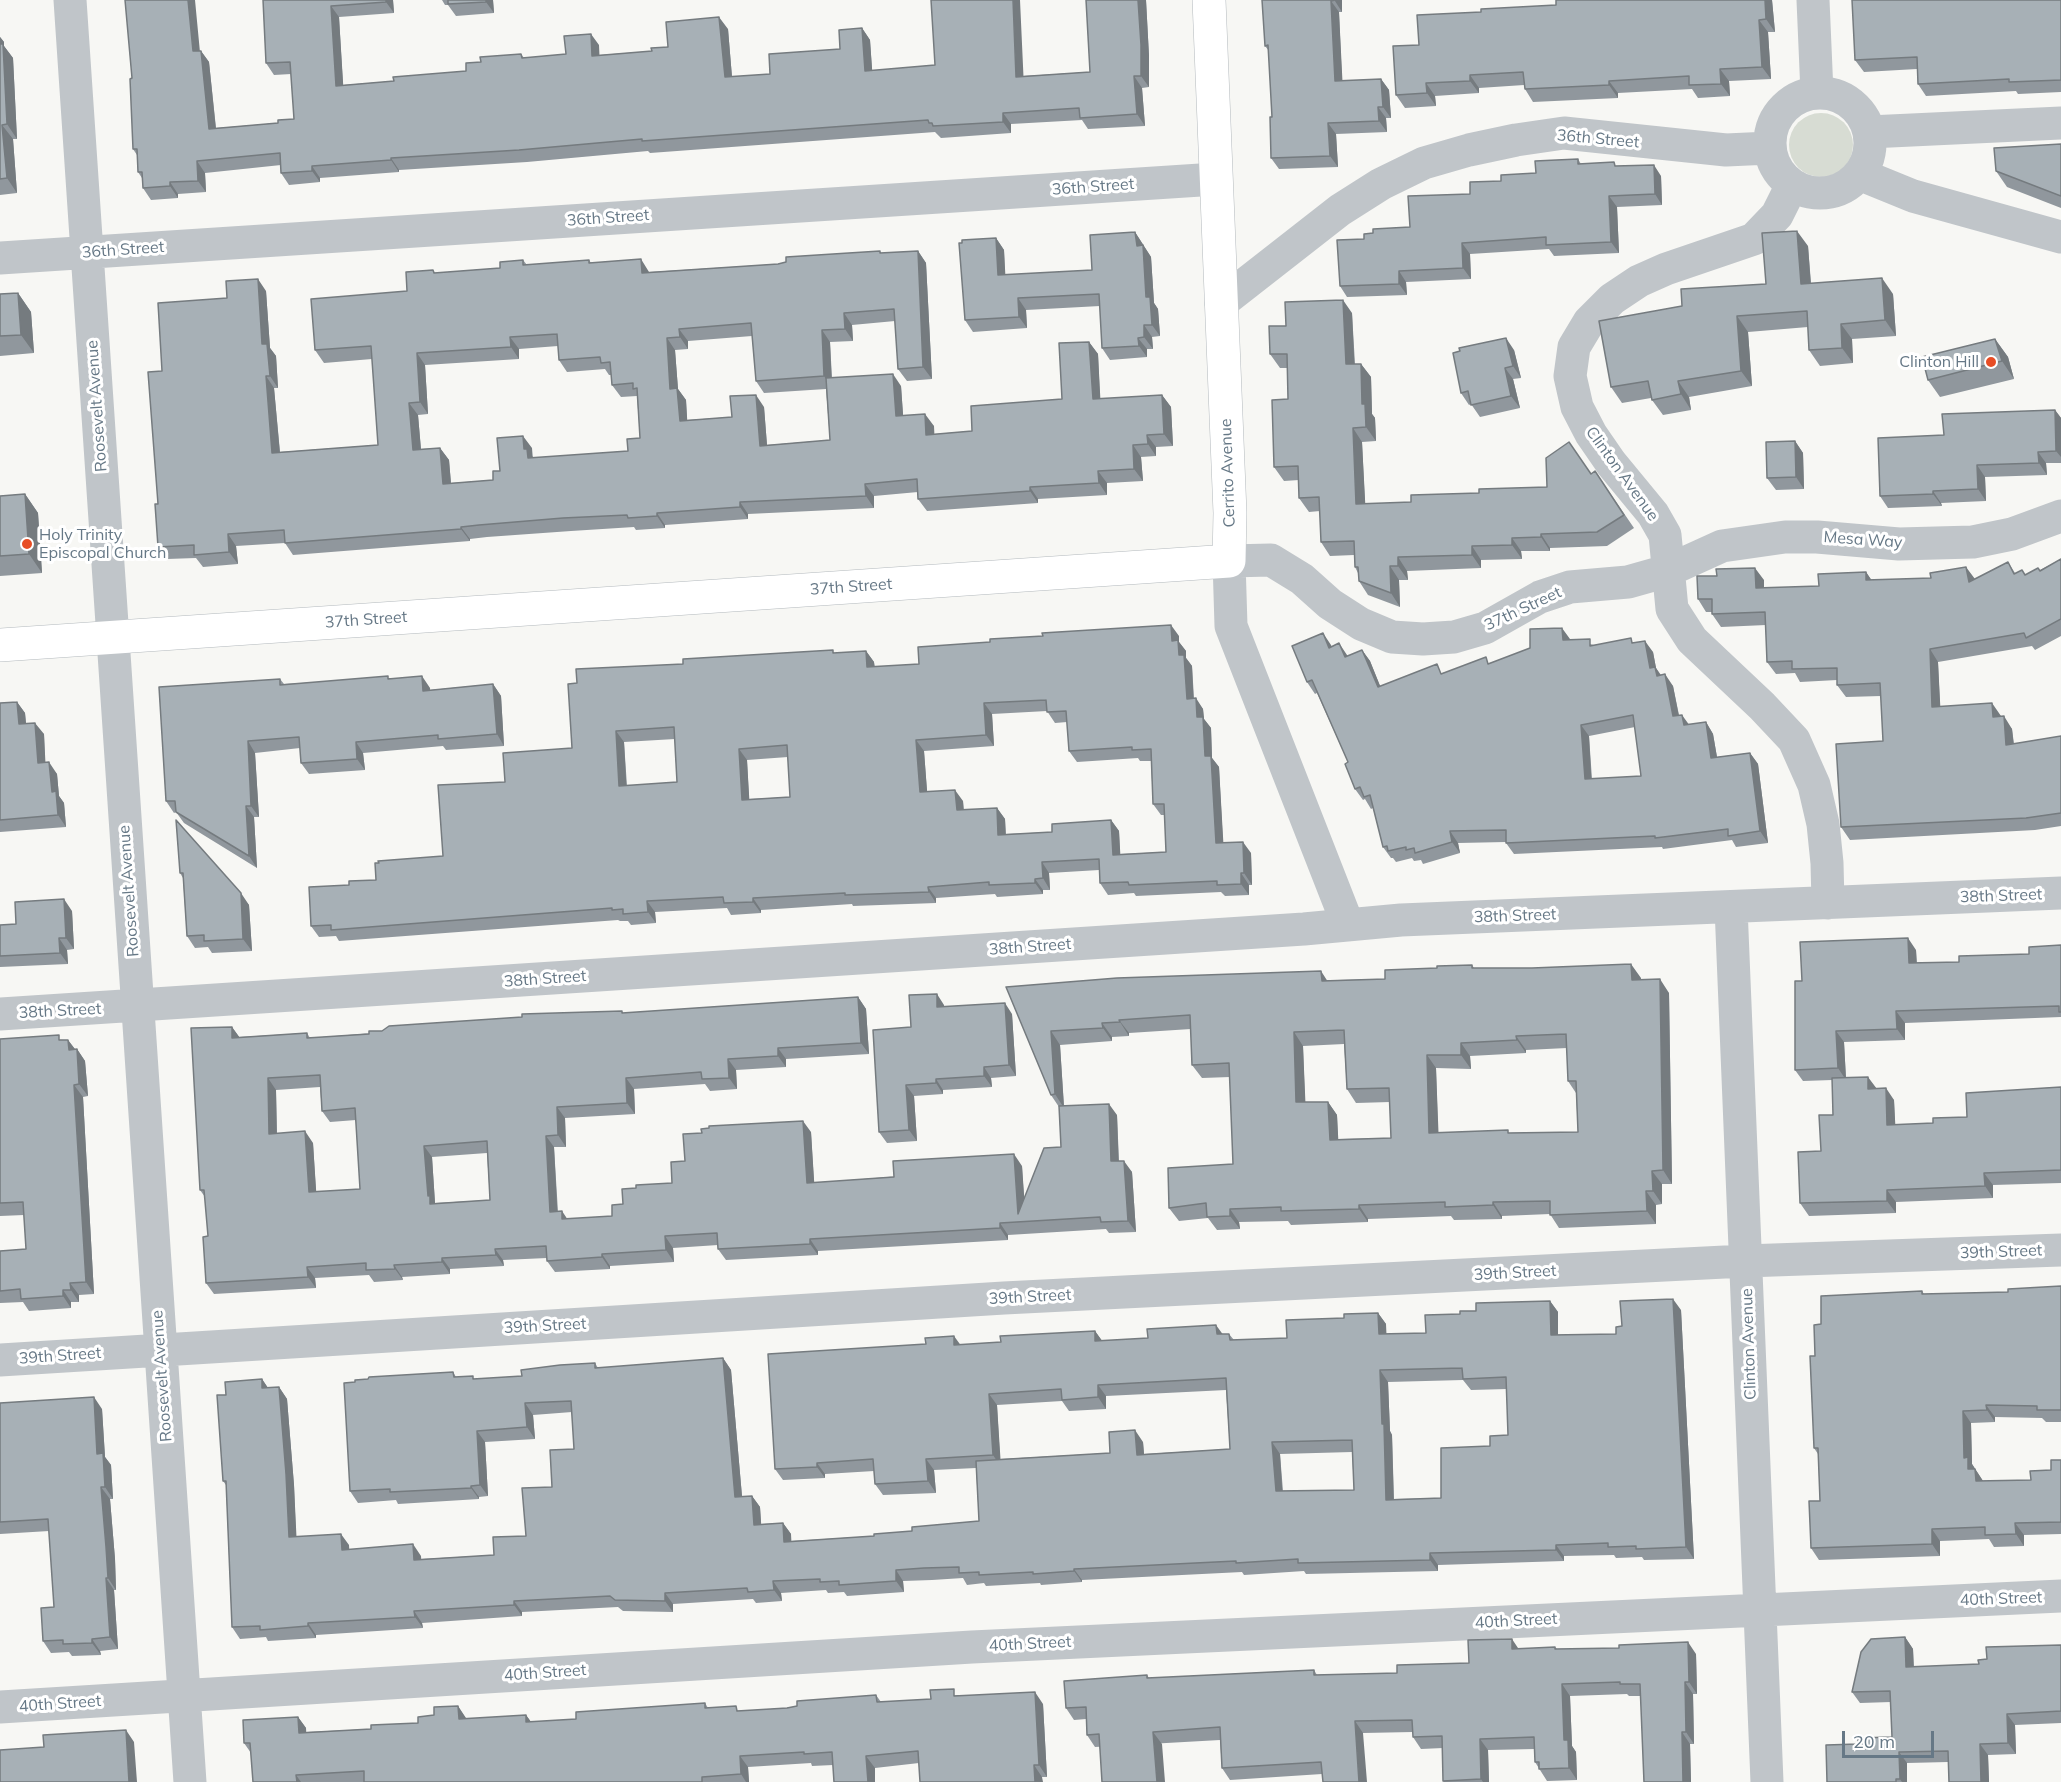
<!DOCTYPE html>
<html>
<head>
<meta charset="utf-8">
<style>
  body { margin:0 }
  #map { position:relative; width:2061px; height:1782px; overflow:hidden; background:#f7f7f4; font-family:Mulish,sans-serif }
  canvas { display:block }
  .scale { position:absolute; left:1842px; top:1731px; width:92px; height:27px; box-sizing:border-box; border:3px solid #667886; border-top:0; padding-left:8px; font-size:18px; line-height:21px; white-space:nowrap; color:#667886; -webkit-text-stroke:4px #fff; paint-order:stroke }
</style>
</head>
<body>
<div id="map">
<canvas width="2061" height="1782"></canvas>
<div class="scale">20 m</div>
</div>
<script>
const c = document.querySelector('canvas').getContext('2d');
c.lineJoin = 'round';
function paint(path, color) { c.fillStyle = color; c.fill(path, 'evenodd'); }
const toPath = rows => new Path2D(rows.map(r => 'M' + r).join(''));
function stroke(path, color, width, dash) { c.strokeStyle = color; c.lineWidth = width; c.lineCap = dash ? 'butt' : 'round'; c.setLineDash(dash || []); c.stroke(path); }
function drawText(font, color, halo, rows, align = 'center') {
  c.font = font + ' Mulish,sans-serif'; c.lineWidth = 6; c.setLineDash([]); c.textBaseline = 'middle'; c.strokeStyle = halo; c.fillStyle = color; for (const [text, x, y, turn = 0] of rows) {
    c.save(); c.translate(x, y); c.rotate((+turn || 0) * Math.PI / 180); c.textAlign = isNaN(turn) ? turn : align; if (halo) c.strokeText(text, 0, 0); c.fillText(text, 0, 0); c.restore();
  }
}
const green = toPath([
  '1789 145a32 32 0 1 1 64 0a32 32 0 1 1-64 0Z'
]);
const street = toPath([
  [70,0,190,1782],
  [1813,0,1817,93],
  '1770 143a50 50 0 1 1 100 0a50 50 0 1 1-100 0Z',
  [1869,132,2061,123],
  [1859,174,1913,196,2061,237],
  [1792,185,1777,215,1754,239,1666,269,1639,281,1612,299,1589,322,1574,347,1570,376,1577,407,1591,434,1611,463,1653,514,1665,535,1672,609,1692,640,1762,706,1794,740,1814,785,1823,824,1827,863,1828,903],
  [0,258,1216,179],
  [1221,303,1340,210,1381,184,1424,163,1469,150,1516,140,1564,133,1726,150,1770,148],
  [1731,907,1767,1782],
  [1348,925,1231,626,1229,561,1271,560,1302,579,1330,604,1361,624,1392,637,1423,639,1454,637,1485,628,1540,597,1570,587,1628,582,1667,571,1722,546,1785,537,1817,537,1899,544,1973,542,2012,534,2061,516],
  [0,1014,1304,929,1401,920,2061,893],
  [0,1360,1004,1298,1745,1261,2061,1250],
  [0,1707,972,1647,2061,1596]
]);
const secondary = toPath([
  [0,645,1229,561,1230,513,1209,0]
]);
const wall = toPath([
  [263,0,393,0,394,13,339,17,343,85,394,81,466,71,481,62,521,54,524,58,566,54,599,45,599,55,652,51,728,29,732,77,770,74,840,49,862,28,870,40,872,70,1023,76,1090,72,1086,0,1146,0,1149,56,1149,87,1142,88,1145,126,1088,129,1082,120,1011,124,1011,133,941,138,935,132,650,153,648,151,527,162,399,170,399,172,320,178,320,182,289,185,281,173,281,165,205,173,206,192,178,194,178,198,151,200,143,188,142,178,138,172,137,155,133,149,132,78,201,51,209,62,216,128,278,123,294,119,291,74,274,75,266,63],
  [442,0,493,0,494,13,456,16,448,5,445,5],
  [1262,0,1342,0,1342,12,1339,12,1342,81,1381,79,1389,90,1391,118,1386,118,1387,132,1336,134,1338,167,1279,169,1271,158,1272,117,1269,51,1265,46],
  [1556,0,1772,0,1775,32,1768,32,1771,79,1729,81,1730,96,1698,98,1692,89,1618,93,1618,98,1533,102,1525,89,1524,85,1479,88,1479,93,1435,96,1436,106,1405,108,1396,95,1419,45,1481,12,1556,5],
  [2061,0,2061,92,2018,94,2016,91,1926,96,1918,84,1917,69,1864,72,1855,60],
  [0,37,4,42,4,46,13,58,17,139,13,139,17,193,0,195],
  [2061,144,2061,208,2007,187,1996,171],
  [1578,159,1581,164,1617,166,1661,176,1662,205,1617,207,1619,253,1554,256,1549,249,1470,254,1471,279,1406,282,1407,295,1347,297,1340,286,1364,239,1373,233,1410,227,1470,194,1501,181,1536,173],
  [1135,232,1151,257,1154,303,1158,309,1160,336,1152,337,1153,349,1147,349,1147,357,1110,360,1102,348,1100,306,1026,310,1027,328,973,332,965,320,996,238,1004,250,1005,275,1092,270],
  [1808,246,1811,283,1893,294,1896,336,1852,339,1853,363,1820,366,1809,350,1808,327,1748,332,1752,386,1689,397,1691,410,1663,415,1652,400,1651,398,1622,403,1611,387,1682,306,1766,284],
  [918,251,926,263,932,379,907,381,898,369,895,321,852,325,853,341,830,342,832,378,901,386,903,415,934,426,934,434,972,431,1062,399,1089,342,1098,354,1100,399,1162,395,1171,407,1173,446,1156,447,1156,456,1141,457,1143,481,1107,483,1107,495,1038,499,1038,503,927,511,918,499,918,492,874,496,874,508,748,514,748,519,665,525,665,528,636,530,634,527,571,531,487,537,470,539,470,541,293,555,285,543,236,546,238,564,203,567,196,558,167,559,158,547,158,504,162,371,227,298,266,291,270,348,276,356,278,388,274,388,280,452,378,445,372,359,324,363,315,350,407,291,433,270,435,273,500,268,523,260,527,265,589,260,591,263,649,272,778,264,881,253],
  [752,336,756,381,764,393,826,389,830,440,767,445,764,407,732,417,687,420,686,400,678,389,675,350,688,349,688,341],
  [558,346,559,360,567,372,605,369,609,375,611,375,612,385,621,397,637,396,640,438,628,451,533,458,532,448,500,471,493,480,451,483,449,460,440,448,421,449,418,415,428,414,425,365,519,359,519,349],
  [18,293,31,312,34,353,0,356,0,294],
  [1352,313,1355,364,1361,364,1371,377,1372,414,1375,418,1376,441,1362,442,1365,504,1411,502,1479,493,1547,487,1591,474,1595,471,1634,528,1607,546,1550,548,1550,551,1521,551,1522,559,1481,560,1481,568,1407,571,1408,580,1399,580,1400,607,1368,595,1359,581,1358,573,1355,567,1354,555,1330,556,1321,542,1320,511,1309,512,1299,498,1299,480,1284,481,1274,467,1288,399,1288,368,1280,368,1270,354,1286,326],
  [1995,339,2008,357,2014,379,1940,397,1928,380],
  [1514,350,1521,378,1513,379,1520,408,1480,417,1471,404,1469,405,1461,393],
  [2055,410,2061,418,2061,463,2046,463,2047,475,1985,477,1986,501,1941,503,1942,506,1888,508,1880,496,1944,435],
  [1795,441,1803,453,1804,489,1776,490,1767,478],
  [25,494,38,513,42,573,0,576,0,496],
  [2061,559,2061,636,2035,650,2032,646,1938,662,1940,707,2001,716,2012,729,2014,744,2061,736,2061,826,2035,830,1850,840,1841,827,1883,741,1881,696,1846,697,1837,685,1837,680,1800,682,1795,673,1776,674,1767,662,1766,625,1721,627,1712,614,1712,612,1706,612,1698,599,1764,580,1764,588,1819,586,1866,572,1871,580,1975,579,2008,562,2015,573,2025,575,2040,570],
  [1179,636,1179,642,1186,651,1186,658,1192,666,1194,698,1203,709,1204,719,1211,728,1212,758,1219,767,1223,843,1251,853,1252,885,1249,885,1249,895,1225,896,1221,892,1136,896,1134,893,1108,895,1100,883,1099,870,1049,873,1050,890,1043,890,1043,894,997,897,995,894,936,898,936,903,853,906,852,904,761,910,761,913,731,915,727,908,655,912,656,923,631,925,628,921,620,921,618,920,339,941,336,936,319,937,311,926,349,885,376,880,443,856,505,782,572,748,577,683,683,664,866,651,874,662,875,667,919,664],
  [1047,711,1055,723,1067,722,1069,751,1077,762,1138,758,1140,761,1151,761,1153,804,1161,815,1165,815,1166,852,1120,854,1119,831,1111,820,1052,832,1006,834,1005,819,997,808,964,810,963,801,927,792,924,751,994,746,992,714],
  [675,739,677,782,627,786,624,742],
  [788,757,790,797,749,799,747,760],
  [1570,639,1594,645,1634,643,1653,652,1656,668,1661,675,1673,686,1679,715,1689,725,1706,722,1713,734,1717,757,1750,753,1758,764,1768,843,1736,847,1732,840,1663,849,1662,847,1514,854,1506,843,1506,842,1458,843,1460,853,1423,864,1421,860,1414,861,1412,858,1396,862,1393,858,1391,858,1383,847,1373,808,1371,809,1365,799,1363,800,1355,789,1348,762,1317,693,1315,694,1307,682,1331,645,1331,647,1348,656,1362,650,1370,661,1380,686,1490,663],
  [1635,727,1641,776,1592,779,1589,736],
  [390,678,430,688,430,690,493,684,501,696,504,746,446,750,443,746,363,753,365,770,309,774,301,763,300,748,255,753,259,817,254,817,257,868,184,823,176,812,174,813,166,801,280,679,284,684],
  [17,702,25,713,26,723,44,734,45,762,57,774,59,796,64,803,66,827,0,832,0,703],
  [176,820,249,905,252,951,212,953,208,947,195,948,187,936,183,878,180,873],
  [72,911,74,949,67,950,68,964,0,967,0,925,16,924],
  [2061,945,2061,1017,1905,1023,1905,1040,1844,1042,1846,1078,1876,1088,1894,1100,1895,1125,1933,1123,1967,1117,2061,1087,2061,1183,1993,1185,1993,1198,1896,1202,1896,1213,1809,1216,1800,1203,1821,1151,1833,1115,1832,1080,1803,1081,1795,1070,1916,950,1917,963,1959,962,2029,954],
  [1472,965,1474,968,1641,978,1641,980,1669,993,1672,1184,1662,1184,1662,1204,1656,1205,1656,1224,1559,1228,1550,1214,1502,1216,1502,1219,1454,1220,1451,1216,1368,1219,1368,1222,1291,1225,1288,1221,1239,1222,1240,1229,1217,1230,1208,1218,1179,1221,1169,1208,1233,1164,1230,1077,1202,1078,1192,1065,1191,1029,1129,1033,1129,1036,1112,1037,1112,1041,1060,1045,1064,1106,1117,1115,1119,1161,1132,1172,1136,1232,1109,1233,1106,1229,1008,1235,1008,1240,818,1251,818,1255,726,1260,718,1249,718,1245,673,1248,674,1262,610,1266,610,1269,555,1272,547,1261,547,1258,503,1260,504,1266,450,1269,450,1274,402,1277,403,1280,374,1282,369,1275,315,1278,316,1288,214,1294,206,1283,208,1236,205,1197,200,1190,232,1027,239,1037,307,1033,310,1038,623,1013,858,997,866,1009,869,1054,786,1059,786,1067,736,1070,737,1089,710,1091,705,1084,634,1089,635,1114,565,1118,566,1147,554,1147,558,1212,567,1219,612,1216,636,1188,672,1183,685,1161,811,1132,814,1183,1022,1166,1024,1199,1061,1147,1059,1107,1051,1095,1006,987,1385,979,1437,968],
  [1344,1044,1347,1089,1356,1103,1390,1102,1391,1138,1338,1139,1337,1115,1328,1102,1305,1102,1303,1046],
  [1567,1048,1568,1081,1576,1093,1578,1132,1510,1133,1438,1132,1436,1068,1471,1069,1470,1056,1526,1053,1526,1050],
  [320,1087,322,1111,330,1122,356,1120,360,1189,316,1192,313,1143,277,1133,276,1090],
  [487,1153,490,1200,435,1203,432,1157],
  [944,1005,944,1007,1012,1014,1016,1076,991,1078,992,1087,943,1090,943,1094,914,1096,917,1141,887,1143,879,1132,911,1027],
  [0,1039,68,1040,75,1049,77,1049,85,1061,88,1096,83,1097,94,1294,79,1295,79,1302,71,1302,71,1308,29,1311,23,1302,0,1303,0,1251,26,1249,24,1215,0,1216],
  [2061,1286,2061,1422,2046,1422,2042,1418,1995,1417,1995,1422,1971,1423,1972,1464,1983,1481,2031,1480,2051,1470,2061,1460,2061,1534,2024,1535,2024,1546,1994,1547,1989,1539,1940,1541,1940,1556,1819,1560,1811,1548,1820,1501,1818,1454,1814,1448,1815,1356,1922,1291,1924,1294,2008,1292],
  [1550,1301,1558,1312,1558,1335,1616,1334,1622,1326,1681,1310,1694,1559,1644,1560,1642,1557,1616,1558,1614,1555,1564,1556,1564,1561,1438,1565,1438,1571,1306,1574,1304,1571,1244,1575,1242,1572,1082,1580,1082,1582,1041,1585,1040,1583,986,1586,984,1583,967,1585,963,1578,932,1580,903,1581,904,1592,847,1596,844,1592,828,1593,826,1590,781,1593,782,1601,756,1603,753,1599,673,1604,673,1612,623,1611,618,1607,522,1612,522,1616,422,1623,423,1628,316,1635,316,1638,268,1641,266,1637,240,1639,232,1627,226,1485,223,1481,226,1395,262,1379,268,1388,279,1387,287,1399,294,1485,296,1537,349,1545,349,1550,421,1556,421,1559,494,1555,526,1536,574,1449,572,1412,533,1415,535,1439,485,1442,488,1496,479,1497,479,1499,398,1504,396,1500,358,1503,350,1491,453,1372,456,1377,475,1379,522,1376,595,1363,598,1368,723,1358,731,1370,742,1496,752,1496,760,1507,761,1524,783,1523,791,1534,791,1541,874,1536,979,1521,976,1468,934,1470,936,1493,883,1495,875,1484,874,1471,825,1474,825,1478,783,1480,775,1469,960,1345,1001,1342,1095,1331,1102,1341,1229,1334,1234,1340,1287,1338,1344,1318,1378,1313,1386,1324,1386,1334,1426,1333,1460,1314,1476,1311],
  [1463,1380,1471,1390,1507,1389,1508,1435,1490,1446,1441,1498,1394,1499,1392,1435,1390,1431,1388,1382],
  [1226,1390,1230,1449,1144,1454,1143,1442,1110,1453,1000,1459,997,1405,1062,1401,1069,1411,1106,1409,1106,1396],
  [1352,1452,1354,1490,1283,1491,1280,1454],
  [0,1403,102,1409,105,1457,111,1465,113,1499,110,1499,115,1559,116,1590,114,1590,118,1649,100,1651,101,1655,72,1656,69,1652,51,1653,43,1641,54,1607,49,1531,0,1534],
  [1905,1637,1913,1649,1914,1667,1979,1664,1987,1659,2061,1645,2061,1723,2015,1725,2016,1754,1988,1755,1989,1782,1949,1782,1948,1762,1907,1763,1907,1782,1827,1782,1858,1744,1892,1737,1891,1702,1860,1703,1852,1692],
  [1555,1647,1557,1649,1696,1654,1697,1694,1693,1694,1694,1744,1690,1744,1691,1782,1644,1782,1641,1696,1629,1696,1627,1694,1570,1696,1572,1746,1576,1752,1577,1780,1547,1781,1535,1762,1535,1749,1488,1750,1489,1782,1444,1782,1443,1781,1443,1748,1421,1749,1413,1737,1413,1732,1363,1733,1322,1774,1230,1780,1222,1768,1220,1740,1095,1747,1087,1735,1086,1719,1074,1720,1066,1708,1147,1675,1149,1678,1314,1670,1317,1675,1397,1673,1469,1663,1519,1649],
  [876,1695,881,1702,931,1699,958,1695,1043,1704,1047,1777,1042,1777,919,1763,875,1768,875,1782,834,1782,833,1765,812,1766,811,1763,748,1767,749,1782,253,1782,251,1753,244,1743,298,1717,306,1728,306,1732,371,1729,418,1723,458,1706,466,1719,526,1715,531,1722,576,1719,705,1703,708,1708,740,1711,787,1708]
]);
const shadedWall = toPath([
  [188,0,195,0,201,63,193,51],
  [386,0,393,0,394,13,386,2],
  [486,0,493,0,494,13,486,2],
  [1013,0,1020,0,1024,88,1016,77],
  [1138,0,1146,0,1149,56,1149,87,1141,76],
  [1335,0,1342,0,1342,12,1335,1],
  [1765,0,1772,0,1775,32,1766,19],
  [1331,1,1339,12,1343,92,1335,81],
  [331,6,339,17,344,98,336,86],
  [719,17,728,29,733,89,725,77],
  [1759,20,1768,32,1771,79,1762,67],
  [862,28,870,40,873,82,865,71],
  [591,34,599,45,600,67,592,56],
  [0,37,4,42,4,46,13,58,17,139,7,124,0,48],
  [201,51,209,62,217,140,209,129],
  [1720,69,1729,81,1730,96,1721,84],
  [1470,75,1479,88,1479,93,1470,81],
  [1134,76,1142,88,1145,126,1137,114],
  [1381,79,1389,90,1391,118,1383,107],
  [1609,81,1618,93,1618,98,1609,85],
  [1426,83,1435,96,1436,106,1427,93],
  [1378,107,1386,118,1387,132,1379,121],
  [1003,113,1011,124,1011,133,1003,122],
  [1328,123,1336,134,1338,167,1330,156],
  [2,125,13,139,17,193,7,178],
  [391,158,399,170,399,172,391,160],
  [197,161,205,173,206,192,198,181],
  [1654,165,1661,176,1662,205,1655,194],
  [312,166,320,178,320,182,312,171],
  [170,182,178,194,178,198,170,186],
  [1609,196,1617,207,1619,253,1611,242],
  [1797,231,1808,246,1812,300,1801,284],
  [1135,232,1151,257,1154,303,1158,309,1160,336,1152,325,1137,246],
  [996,238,1004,250,1006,287,998,275],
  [1462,243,1470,254,1471,279,1463,268],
  [918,251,926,263,932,379,923,367],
  [641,259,649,272,650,285,642,273],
  [1399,271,1406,282,1407,295,1399,284],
  [1882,278,1893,294,1896,336,1885,320],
  [258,279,266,291,270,348,276,356,278,388,270,376,262,344],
  [18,293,31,312,34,353,21,335],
  [1018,298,1026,310,1027,328,1019,317],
  [1343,300,1352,313,1355,377,1346,364],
  [844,313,852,325,853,341,845,329],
  [1737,316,1748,332,1752,386,1741,371],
  [1841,324,1852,339,1853,363,1842,348],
  [1144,325,1152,337,1153,349,1144,337],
  [679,329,688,341,688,349,680,337],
  [822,330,830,342,832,388,824,376],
  [510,337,519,349,519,359,511,347],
  [667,338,675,350,678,389,686,400,688,433,680,421,670,389],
  [1138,338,1147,349,1147,357,1139,346],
  [1506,338,1514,350,1521,378,1513,366],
  [1995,339,2008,357,2014,379,2002,361],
  [1089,342,1098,354,1101,411,1093,399],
  [417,353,425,365,428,414,420,402],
  [1361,364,1371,377,1372,414,1375,418,1376,441,1366,427,1362,404],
  [1505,368,1513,379,1520,408,1511,396],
  [893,374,901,386,904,428,896,416],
  [266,376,274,388,281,465,272,453],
  [1678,381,1689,397,1691,410,1681,394],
  [756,395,764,407,768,458,760,446],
  [1162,395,1171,407,1173,446,1164,434],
  [409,403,418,415,422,462,413,450],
  [2055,410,2061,418,2061,457,2056,451],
  [925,414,934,426,935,447,926,435],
  [1353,428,1362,442,1366,518,1356,504],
  [1147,435,1156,447,1156,456,1148,444],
  [523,436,532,448,532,456,536,461,528,458,524,449],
  [1795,441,1803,453,1804,489,1796,477],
  [1133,445,1141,457,1143,481,1134,469],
  [440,448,449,460,452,496,443,484],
  [2038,452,2046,463,2047,475,2039,463],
  [1977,465,1985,477,1986,501,1978,489],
  [1098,471,1107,483,1107,495,1099,483],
  [865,484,874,496,874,508,866,496],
  [1030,487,1038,499,1038,503,1030,491],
  [1933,491,1941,503,1942,506,1933,494],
  [25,494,38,513,42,573,29,554],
  [740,502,748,514,748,519,740,507],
  [657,513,665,525,665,528,657,516],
  [461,527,470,539,470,541,461,529],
  [228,534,236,546,238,564,229,552],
  [1541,534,1550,548,1550,551,1541,537],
  [1512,538,1521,551,1522,559,1512,545],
  [1472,546,1481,560,1481,568,1472,555],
  [1398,557,1407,571,1408,580,1398,566],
  [1390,566,1399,580,1400,607,1391,593],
  [1966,567,1975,579,1969,582],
  [1755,568,1764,580,1764,600,1756,588],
  [1866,572,1875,585,1866,580],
  [1171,625,1179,636,1179,642,1186,651,1186,658,1192,666,1194,710,1187,699,1179,655,1172,641],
  [1562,628,1570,639,1570,652,1563,640],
  [1323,633,1331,645,1337,659,1329,648],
  [1645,641,1653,652,1656,668,1663,679,1665,687,1650,668],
  [1339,643,1347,655,1353,668,1345,657],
  [1930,649,1938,662,1941,720,1932,707],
  [1362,650,1370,661,1385,698,1378,687],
  [866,651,874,662,875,679,867,667],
  [1665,674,1673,686,1681,727,1673,716],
  [422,676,430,688,431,702,423,691],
  [493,684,501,696,504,746,497,734],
  [1196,698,1203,709,1204,719,1211,728,1212,758,1219,767,1224,854,1216,843,1205,756,1197,717],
  [17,702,25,713,27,735,19,724],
  [984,703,992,714,994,746,986,735],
  [1992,703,2001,716,2001,729,1993,717],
  [1682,715,1690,726,1684,725],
  [2004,716,2012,729,2015,757,2006,745],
  [1706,722,1713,734,1719,769,1711,758],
  [35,723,44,734,46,774,38,763],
  [1581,725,1589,736,1592,791,1585,779],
  [616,731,624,742,627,797,619,786],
  [916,740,924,751,928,803,920,792],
  [248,741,255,753,259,817,251,806],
  [356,742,363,753,365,770,357,759],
  [739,749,747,760,750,811,742,800],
  [1750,753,1758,764,1768,843,1760,831],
  [49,762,57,774,59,796,64,803,66,827,58,815,52,792],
  [955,790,963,801,964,821,957,810],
  [246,806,254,817,257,868,249,856],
  [997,808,1005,819,1006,846,998,835],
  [1111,820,1119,831,1121,866,1113,855],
  [1450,831,1458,843,1460,853,1452,842],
  [1243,842,1251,853,1252,885,1244,873],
  [1042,862,1049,873,1050,890,1043,878],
  [1241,873,1249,885,1249,895,1241,884],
  [1035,879,1043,890,1043,894,1035,883],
  [928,887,936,898,936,903,929,892],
  [241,893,249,905,252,951,243,939],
  [753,898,761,910,761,913,753,902],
  [64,899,72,911,74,949,66,938],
  [647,901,655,912,656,923,648,912],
  [59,938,67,950,68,964,60,953],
  [1908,938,1916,950,1917,975,1909,963],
  [1631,964,1641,978,1641,994,1632,980],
  [1321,971,1330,985,1322,981],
  [1660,979,1669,993,1672,1184,1663,1170],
  [937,994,944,1005,945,1018,937,1007],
  [858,997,866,1009,869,1054,861,1043],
  [1005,1003,1012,1014,1016,1076,1009,1065],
  [1896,1011,1905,1023,1905,1040,1897,1029],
  [1119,1020,1129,1033,1129,1036,1120,1022],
  [1102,1023,1112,1037,1112,1041,1103,1028],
  [232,1027,240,1038,232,1038],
  [1051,1031,1060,1045,1064,1108,1055,1094],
  [1836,1031,1844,1042,1846,1080,1838,1068],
  [1294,1032,1303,1046,1306,1116,1296,1102],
  [1516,1036,1526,1050,1526,1053,1517,1040],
  [68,1040,77,1052,69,1050],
  [1461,1043,1470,1056,1471,1069,1461,1055],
  [778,1048,786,1059,786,1067,778,1056],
  [77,1049,85,1061,88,1096,79,1084],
  [1427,1055,1436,1068,1439,1146,1429,1133],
  [728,1059,736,1070,737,1089,729,1078],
  [984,1067,991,1078,992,1087,984,1076],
  [1868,1077,1877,1089,1868,1089],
  [268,1078,276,1090,277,1145,269,1134],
  [626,1078,634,1089,635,1114,627,1103],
  [936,1079,943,1090,943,1094,936,1083],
  [74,1085,83,1097,94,1294,86,1282],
  [906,1085,914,1096,917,1141,909,1130],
  [1886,1088,1894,1100,1896,1138,1887,1125],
  [1328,1102,1337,1115,1339,1153,1330,1140],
  [1109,1104,1117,1115,1119,1173,1111,1161],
  [557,1107,565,1118,566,1147,558,1135],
  [803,1121,811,1132,815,1195,807,1183],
  [305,1131,313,1143,317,1204,309,1192],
  [546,1136,554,1147,558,1224,550,1212],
  [424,1146,432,1157,435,1203,430,1204,428,1196],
  [1014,1154,1022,1166,1026,1222,1018,1214],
  [1124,1161,1132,1172,1136,1232,1128,1221],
  [1652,1171,1662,1184,1662,1204,1653,1191],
  [1984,1173,1993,1185,1993,1198,1985,1186],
  [1887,1190,1896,1202,1896,1213,1887,1201],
  [1646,1191,1656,1205,1656,1224,1647,1211],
  [1493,1202,1502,1216,1502,1219,1493,1205],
  [1359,1205,1368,1219,1368,1222,1359,1209],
  [1230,1209,1239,1222,1240,1229,1230,1216],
  [562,1211,570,1223,562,1219],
  [1000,1223,1008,1235,1008,1240,1000,1228],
  [665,1236,673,1248,674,1262,666,1250],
  [810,1239,818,1251,818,1255,810,1244],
  [495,1249,503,1260,504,1266,496,1255],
  [602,1254,610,1266,610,1269,602,1257],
  [442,1258,450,1269,450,1274,442,1262],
  [394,1265,402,1277,403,1280,395,1269],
  [307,1267,315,1278,316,1288,308,1277],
  [70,1283,79,1295,79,1302,71,1290],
  [63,1290,71,1302,71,1308,63,1296],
  [1673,1299,1681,1310,1694,1559,1686,1547],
  [1550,1301,1558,1312,1558,1346,1551,1335],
  [1378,1313,1386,1324,1387,1346,1379,1334],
  [1216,1325,1224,1336,1217,1334],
  [1095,1331,1103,1342,1095,1341],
  [954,1336,962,1347,954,1345],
  [723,1358,731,1370,743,1508,735,1497],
  [1380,1370,1388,1382,1390,1431,1392,1435,1394,1511,1386,1500,1382,1424],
  [262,1379,270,1391,262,1388],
  [1098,1385,1106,1396,1106,1409,1098,1397],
  [279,1387,287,1399,294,1485,297,1548,289,1537],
  [989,1394,997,1405,1001,1467,993,1455],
  [94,1397,102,1409,105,1457,111,1465,113,1499,105,1487,97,1454],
  [525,1403,533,1415,535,1439,527,1427],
  [1986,1405,1995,1417,1995,1422,1987,1410],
  [1963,1411,1971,1423,1972,1464,1983,1481,1984,1493,1968,1469,1964,1458],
  [1135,1430,1143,1442,1145,1466,1137,1455],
  [477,1431,485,1442,488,1496,480,1485],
  [1272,1442,1280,1454,1283,1503,1276,1491],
  [926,1459,934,1470,936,1493,928,1481],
  [817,1463,825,1474,825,1478,817,1467],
  [471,1486,479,1497,479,1499,471,1488],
  [101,1487,110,1499,115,1559,116,1590,108,1578],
  [752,1496,760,1507,762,1536,754,1525],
  [783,1523,791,1534,792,1553,784,1542],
  [2015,1523,2024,1535,2024,1546,2016,1534],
  [1932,1529,1940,1541,1940,1556,1932,1544],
  [341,1534,349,1545,350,1562,342,1550],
  [413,1544,421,1556,422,1571,414,1560],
  [1556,1545,1564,1556,1564,1561,1556,1550],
  [1430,1553,1438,1565,1438,1571,1430,1560],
  [1074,1569,1082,1580,1082,1582,1074,1571],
  [896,1570,903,1581,904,1592,896,1581],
  [106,1578,114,1590,118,1649,110,1637],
  [773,1581,781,1593,782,1601,774,1590],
  [665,1593,673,1604,673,1612,665,1601],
  [514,1601,522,1612,522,1616,514,1605],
  [414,1611,422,1623,423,1628,415,1617],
  [308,1623,316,1635,316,1638,308,1626],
  [1905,1637,1913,1649,1914,1678,1906,1667],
  [92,1639,100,1651,101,1655,92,1643],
  [1512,1639,1520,1651,1512,1649],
  [1688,1642,1696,1654,1697,1694,1689,1682],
  [1685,1682,1693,1694,1694,1744,1686,1732],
  [1562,1684,1570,1696,1572,1746,1576,1752,1577,1780,1569,1768,1564,1740],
  [1035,1692,1043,1704,1047,1777,1039,1765],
  [458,1706,466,1718,467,1731,459,1719],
  [2007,1714,2015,1725,2016,1754,2008,1743],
  [526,1715,534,1726,526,1722],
  [298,1717,306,1728,307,1745,299,1733],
  [1355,1721,1363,1733,1367,1782,1359,1782],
  [126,1730,134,1742,137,1782,129,1782],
  [1153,1732,1162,1744,1165,1782,1157,1782],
  [1682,1732,1690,1744,1691,1782,1683,1782],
  [1480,1739,1488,1750,1489,1782,1483,1782,1481,1779],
  [1980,1744,1988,1755,1989,1782,1981,1782],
  [1899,1752,1907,1763,1907,1782,1902,1782,1900,1779],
  [740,1756,748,1767,749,1782,746,1782,741,1774],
  [866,1756,875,1768,875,1782,868,1782],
  [1034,1765,1042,1777,1043,1782,1035,1782],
  [296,1775,301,1782,297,1782]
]);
const building = toPath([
  [125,0,188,0,193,51,201,51,209,129,278,123,278,120,294,119,290,62,266,63,263,0,386,0,386,2,331,6,336,86,394,81,393,77,466,71,466,63,481,62,480,57,521,54,522,58,566,54,564,36,591,34,592,56,652,51,651,48,668,47,666,22,719,17,725,77,770,74,769,54,840,49,839,30,862,28,865,71,935,65,931,0,1013,0,1016,77,1090,72,1086,0,1138,0,1141,45,1141,76,1134,76,1137,114,1080,118,1079,108,1003,113,1003,122,933,126,932,123,929,123,928,120,642,141,642,139,519,150,391,158,391,160,312,166,312,171,281,173,280,153,197,161,198,181,170,182,170,186,143,188,142,172,138,172,137,149,133,149,130,79,132,78,125,0],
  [448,0,486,0,486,2,448,4,448,0],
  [1262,0,1335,0,1331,1,1335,81,1381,79,1383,107,1378,107,1379,121,1328,123,1330,156,1271,158,1270,117,1272,117,1268,45,1265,46,1262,0],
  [1556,0,1765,0,1766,19,1759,20,1762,67,1720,69,1721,84,1689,85,1689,76,1609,81,1609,85,1525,89,1523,72,1470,75,1470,81,1426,83,1427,93,1396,95,1393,46,1419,45,1417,15,1481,12,1481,9,1556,5,1556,0],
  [1852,0,2061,0,2061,80,2009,82,2009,79,1918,84,1917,57,1855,60,1852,0],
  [0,44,3,44,7,124,2,125,7,178,0,179,0,44],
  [2061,144,2061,196,1996,171,1994,148,2061,144],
  [1578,159,1578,164,1614,162,1615,166,1654,165,1655,194,1609,196,1611,242,1546,245,1546,237,1462,243,1463,268,1399,271,1399,284,1340,286,1337,240,1364,239,1364,234,1373,233,1373,229,1410,227,1408,196,1470,194,1470,182,1501,181,1501,175,1536,173,1535,161,1578,159],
  [1797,231,1801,284,1882,278,1885,320,1841,324,1842,348,1809,350,1807,311,1737,316,1741,371,1678,381,1681,394,1652,400,1648,381,1611,387,1599,321,1682,306,1681,289,1766,284,1762,233,1797,231],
  [1135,232,1137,246,1143,245,1146,297,1150,297,1152,325,1144,325,1144,337,1138,338,1139,346,1102,348,1099,294,1018,298,1019,317,965,320,959,243,962,243,962,240,996,238,998,275,1092,270,1090,235,1135,232],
  [880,251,880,253,918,251,923,367,898,369,894,309,844,313,845,329,822,330,824,376,756,381,751,323,679,329,680,337,667,338,670,389,677,388,680,421,732,417,730,396,756,395,760,446,830,440,826,378,893,374,896,416,925,414,926,435,972,431,971,406,1062,399,1059,343,1089,342,1093,399,1162,395,1164,434,1147,435,1148,444,1133,445,1134,469,1098,471,1099,483,1030,487,1030,491,918,499,917,479,865,484,866,496,740,502,740,507,657,513,657,516,628,518,627,515,563,518,479,525,461,527,461,529,285,543,284,530,228,534,229,552,194,555,194,545,158,547,155,504,158,504,148,372,162,371,158,303,227,298,226,281,258,279,262,344,267,344,270,376,266,376,272,453,378,445,371,346,315,350,311,299,407,291,406,272,433,270,434,273,500,268,500,262,523,260,523,265,589,260,589,263,641,259,642,273,778,264,786,262,786,257,880,251],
  [557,334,559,360,600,357,601,363,610,362,612,385,633,383,633,389,637,388,640,438,627,439,628,451,528,458,527,449,524,449,523,436,497,438,500,471,493,471,493,480,443,484,440,448,413,450,409,403,420,402,417,353,511,347,510,337,557,334],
  [18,293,21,335,0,336,0,294,18,293],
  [1343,300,1346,364,1361,364,1362,404,1365,404,1366,427,1353,428,1356,504,1411,502,1411,495,1479,493,1479,489,1547,487,1546,458,1569,442,1591,474,1595,471,1624,515,1597,532,1541,534,1541,537,1512,538,1512,545,1472,546,1472,555,1398,557,1398,566,1390,566,1391,593,1359,581,1358,567,1355,567,1354,541,1321,542,1319,497,1299,498,1298,466,1274,467,1272,400,1288,399,1287,354,1270,354,1269,326,1286,326,1285,302,1343,300],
  [1506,338,1513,366,1505,368,1511,396,1471,405,1468,391,1461,393,1453,353,1460,351,1459,348,1506,338],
  [1995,339,2002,361,1928,380,1922,357,1995,339],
  [2055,410,2056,451,2038,452,2039,463,1977,465,1978,489,1933,491,1933,494,1880,496,1878,438,1944,435,1942,414,2055,410],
  [1795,441,1796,477,1767,478,1766,442,1795,441],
  [25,494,29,554,0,556,0,496,25,494],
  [2061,559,2061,619,2026,638,2024,633,1930,649,1932,707,1992,703,1993,717,2004,716,2006,745,2061,736,2061,813,2026,818,1841,827,1836,744,1883,741,1880,683,1837,685,1837,668,1792,669,1792,661,1767,662,1765,612,1712,614,1712,599,1698,599,1697,576,1717,576,1716,569,1755,568,1756,588,1819,586,1818,574,1866,572,1866,580,1931,578,1930,573,1966,567,1969,582,2008,562,2014,574,2022,570,2025,575,2038,568,2040,571,2061,559],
  [1171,625,1172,641,1178,640,1179,655,1184,655,1187,699,1196,698,1197,717,1203,717,1205,756,1211,756,1216,843,1243,842,1244,873,1241,873,1241,884,1217,885,1217,881,1129,885,1128,882,1100,883,1099,859,1042,862,1043,878,1035,879,1035,883,989,885,989,882,928,887,929,892,845,895,845,893,753,898,753,902,724,903,723,897,647,901,648,912,623,914,623,909,612,910,612,908,331,930,331,925,311,926,309,887,349,885,349,881,376,880,375,863,379,863,378,861,443,856,438,785,505,782,503,753,572,748,568,684,577,683,576,669,683,664,683,659,833,650,833,653,866,651,867,667,919,664,918,647,990,642,990,639,1043,636,1042,633,1171,625],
  [1046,700,1047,712,1066,711,1069,751,1132,747,1132,750,1151,749,1153,804,1164,804,1166,852,1113,855,1111,820,1052,824,1052,832,998,835,997,808,957,810,955,790,920,792,916,740,986,735,984,703,1046,700],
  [674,727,677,782,619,786,616,731,674,727],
  [787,745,790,797,742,800,739,749,787,745],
  [1562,628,1563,640,1590,639,1590,646,1631,638,1632,643,1645,641,1650,668,1655,667,1657,676,1665,674,1673,716,1682,715,1684,725,1706,722,1711,758,1750,753,1760,831,1728,836,1728,829,1655,838,1655,836,1506,843,1506,830,1450,831,1452,842,1415,853,1414,848,1406,850,1406,847,1388,851,1387,846,1383,847,1370,795,1364,797,1360,787,1355,789,1345,764,1348,762,1312,680,1307,682,1292,646,1323,633,1329,648,1339,643,1345,657,1362,650,1378,687,1437,664,1441,674,1486,657,1488,664,1530,648,1530,629,1562,628],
  [1633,715,1641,776,1585,779,1581,725,1633,715],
  [388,676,388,679,422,676,423,691,493,684,497,734,438,739,438,735,356,742,357,759,301,763,299,737,248,741,251,806,246,806,249,856,176,812,175,801,166,801,159,687,280,679,280,685,388,676],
  [17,702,19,724,35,723,38,763,49,762,52,792,56,791,58,815,0,820,0,703,17,702],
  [176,820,241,893,243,939,204,941,204,935,187,936,183,873,180,873,176,820],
  [64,899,66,938,59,938,60,953,0,956,0,925,16,924,15,902,64,899],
  [1908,938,1909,963,1959,962,1959,956,2029,954,2029,947,2061,945,2061,1012,2059,1012,2059,1006,1896,1011,1897,1029,1836,1031,1838,1068,1795,1070,1795,981,1802,981,1800,942,1908,938],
  [1631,964,1632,980,1660,979,1663,1170,1652,1171,1653,1191,1646,1191,1647,1211,1550,1215,1550,1201,1493,1202,1493,1205,1445,1207,1445,1202,1359,1205,1359,1209,1281,1211,1281,1207,1230,1209,1230,1216,1207,1217,1206,1203,1169,1208,1168,1168,1233,1164,1229,1063,1192,1065,1190,1015,1119,1020,1120,1022,1102,1023,1103,1028,1051,1031,1055,1094,1051,1095,1006,987,1117,978,1321,971,1322,981,1385,979,1385,970,1437,968,1437,966,1472,965,1472,968,1532,968,1631,964],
  [1344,1030,1347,1089,1389,1088,1391,1138,1330,1140,1328,1102,1296,1102,1294,1032,1344,1030],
  [1566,1034,1568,1081,1576,1081,1578,1132,1508,1133,1508,1130,1429,1133,1427,1055,1461,1055,1461,1043,1517,1040,1516,1036,1566,1034],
  [937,994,937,1007,1005,1003,1009,1065,984,1067,984,1076,936,1079,936,1083,906,1085,909,1130,879,1132,873,1030,911,1027,909,995,937,994],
  [858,997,861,1043,778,1048,778,1056,728,1059,729,1078,702,1079,701,1072,626,1078,627,1103,557,1107,558,1135,546,1136,550,1212,562,1211,562,1219,612,1216,612,1205,623,1204,622,1189,636,1188,636,1185,672,1183,671,1162,685,1161,683,1134,702,1133,701,1129,709,1128,709,1126,803,1121,807,1183,894,1177,893,1161,1014,1154,1018,1214,1044,1148,1061,1147,1059,1106,1109,1104,1111,1161,1124,1161,1128,1221,1101,1222,1100,1217,1000,1223,1000,1228,810,1239,810,1244,718,1249,717,1233,665,1236,666,1250,602,1254,602,1257,547,1261,546,1246,495,1249,496,1255,442,1258,442,1262,394,1265,395,1269,366,1270,366,1263,307,1267,308,1277,206,1283,203,1237,208,1236,204,1190,200,1190,191,1028,232,1027,232,1038,307,1033,307,1038,369,1034,369,1031,382,1031,389,1026,522,1017,522,1014,622,1011,622,1013,858,997],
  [320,1075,322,1111,355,1108,360,1189,309,1192,305,1131,269,1134,268,1078,320,1075],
  [487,1141,490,1200,430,1204,430,1195,428,1196,424,1146,487,1141],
  [59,1035,59,1040,68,1040,69,1050,77,1049,79,1084,74,1085,86,1282,70,1283,71,1290,63,1290,63,1296,21,1299,20,1289,0,1291,0,1251,26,1249,23,1202,0,1203,0,1039,59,1035],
  [1868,1077,1868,1089,1886,1088,1887,1125,1933,1123,1933,1118,1967,1117,1966,1093,2061,1087,2061,1170,1984,1173,1985,1186,1887,1190,1887,1201,1800,1203,1798,1152,1821,1151,1819,1115,1833,1115,1832,1078,1868,1077],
  [2061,1286,2061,1410,2037,1410,2037,1406,1986,1405,1987,1410,1963,1411,1964,1458,1968,1457,1968,1469,1975,1469,1976,1481,2031,1480,2030,1471,2051,1470,2051,1460,2061,1460,2061,1522,2015,1523,2016,1534,1985,1535,1985,1527,1932,1529,1932,1544,1811,1548,1809,1501,1820,1501,1818,1448,1814,1448,1810,1356,1815,1356,1814,1325,1821,1324,1821,1296,1922,1291,1922,1294,2008,1292,2008,1289,2061,1286],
  [1673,1299,1686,1547,1636,1549,1636,1546,1608,1547,1608,1543,1556,1545,1556,1550,1430,1553,1430,1560,1298,1563,1298,1559,1236,1563,1236,1561,1074,1569,1074,1571,1033,1574,1033,1572,979,1575,979,1572,959,1573,959,1567,924,1568,896,1570,896,1581,839,1585,839,1581,820,1582,820,1579,773,1581,774,1590,748,1592,747,1588,665,1593,665,1601,615,1600,610,1596,514,1601,514,1605,414,1611,415,1617,308,1623,308,1626,260,1630,260,1626,232,1627,226,1481,223,1481,217,1395,226,1395,225,1382,262,1379,262,1388,279,1387,286,1474,289,1537,341,1534,342,1550,413,1544,414,1560,494,1555,493,1537,526,1536,522,1488,552,1487,550,1450,574,1449,571,1401,525,1403,527,1427,477,1431,480,1485,471,1486,471,1488,390,1492,390,1489,350,1491,344,1383,355,1382,355,1380,368,1379,369,1377,453,1372,454,1377,473,1376,473,1379,522,1376,521,1370,560,1365,595,1363,595,1368,723,1358,735,1497,752,1496,754,1525,783,1523,784,1542,874,1536,874,1534,912,1531,912,1527,979,1521,976,1461,1110,1453,1109,1432,1135,1430,1137,1455,1230,1449,1226,1378,1098,1385,1098,1397,1062,1400,1061,1389,989,1394,993,1455,926,1459,928,1481,875,1484,873,1459,817,1463,817,1467,775,1469,768,1354,926,1344,925,1338,954,1336,954,1345,1001,1342,1000,1336,1095,1331,1095,1341,1148,1338,1147,1329,1216,1325,1217,1334,1229,1334,1230,1340,1287,1338,1286,1320,1344,1318,1344,1314,1378,1313,1379,1334,1426,1333,1425,1315,1460,1314,1460,1311,1476,1311,1476,1303,1550,1301,1551,1335,1616,1334,1616,1327,1622,1326,1620,1301,1673,1299],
  [1462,1368,1463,1379,1506,1377,1508,1435,1490,1436,1490,1446,1441,1448,1441,1498,1386,1500,1384,1424,1382,1424,1380,1370,1462,1368],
  [1352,1440,1354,1490,1276,1491,1272,1442,1352,1440],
  [94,1397,97,1454,103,1453,105,1487,101,1487,106,1547,108,1578,106,1578,110,1637,92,1639,92,1643,63,1644,63,1640,43,1641,41,1608,54,1607,48,1519,0,1522,0,1403,94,1397],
  [1905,1637,1906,1667,1979,1664,1978,1660,1987,1659,1986,1647,2061,1645,2061,1711,2007,1714,2008,1743,1980,1744,1981,1782,1949,1782,1948,1751,1899,1752,1900,1779,1896,1779,1896,1782,1827,1782,1826,1745,1858,1744,1858,1738,1892,1737,1890,1691,1852,1692,1861,1652,1871,1639,1905,1637],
  [1512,1639,1512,1649,1555,1647,1555,1649,1619,1648,1619,1645,1688,1642,1689,1682,1685,1682,1686,1732,1682,1732,1683,1782,1644,1782,1640,1684,1620,1684,1620,1682,1562,1684,1564,1740,1568,1740,1569,1768,1539,1769,1539,1762,1535,1762,1534,1737,1480,1739,1481,1779,1443,1781,1442,1736,1413,1737,1412,1720,1355,1721,1359,1782,1323,1782,1321,1762,1222,1768,1220,1727,1153,1732,1157,1782,1102,1782,1099,1734,1087,1735,1086,1707,1066,1708,1064,1681,1147,1675,1147,1678,1314,1670,1314,1675,1397,1673,1397,1665,1469,1663,1468,1640,1512,1639],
  [954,1689,954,1696,1035,1692,1039,1765,1034,1765,1035,1782,920,1782,918,1751,866,1756,868,1782,834,1782,832,1752,804,1754,804,1752,740,1756,741,1774,702,1777,702,1782,364,1782,364,1771,296,1775,297,1782,253,1782,250,1743,244,1743,243,1720,298,1717,299,1733,371,1729,371,1725,418,1723,418,1717,434,1715,434,1707,458,1706,459,1719,526,1715,526,1722,576,1719,576,1712,705,1703,705,1708,736,1706,737,1711,787,1708,797,1706,797,1701,876,1695,877,1702,931,1699,930,1690,954,1689],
  [126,1730,129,1782,0,1782,0,1750,44,1747,43,1735,126,1730]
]);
const markers = [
  [1991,362,6,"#e74d25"],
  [27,544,6,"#e74d25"]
];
const streetNames = [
  ["36th Street",1598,139,5],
  ["36th Street",1093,187,-4],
  ["36th Street",608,218,-4],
  ["36th Street",123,250,-4],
  ["Roosevelt Avenue",97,406,-94],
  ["Cerrito Avenue",1228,473,-92],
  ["Clinton Avenue",1622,474,54],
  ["Mesa Way",1863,540,4],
  ["37th Street",851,587,-4],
  ["37th Street",1523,609,-25],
  ["37th Street",366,620,-4],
  ["Roosevelt Avenue",129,891,-94],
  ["38th Street",2001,896,-2],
  ["38th Street",1515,916,-2],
  ["38th Street",1030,947,-4],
  ["38th Street",545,979,-4],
  ["38th Street",60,1011,-3],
  ["39th Street",2001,1252,-2],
  ["39th Street",1515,1273,-3],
  ["39th Street",1030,1297,-3],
  ["39th Street",545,1326,-3],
  ["Clinton Avenue",1749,1344,-92],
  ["39th Street",60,1356,-4],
  ["Roosevelt Avenue",162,1376,-94],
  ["40th Street",2001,1599,-2],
  ["40th Street",1516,1621,-3],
  ["40th Street",1030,1644,-3],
  ["40th Street",545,1673,-4],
  ["40th Street",60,1704,-4]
];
const poiNames = [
  ["Clinton Hill",1979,362],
  ["Holy Trinity",39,535,"left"],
  ["Episcopal Church",39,553,"left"]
];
paint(green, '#d7dcd3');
stroke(secondary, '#b3b9bd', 34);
stroke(street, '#c0c5c9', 33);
stroke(secondary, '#fff', 33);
paint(wall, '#90979d');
paint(shadedWall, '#757b7f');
paint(building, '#a7b0b6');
stroke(building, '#757b7f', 1.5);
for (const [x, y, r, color] of markers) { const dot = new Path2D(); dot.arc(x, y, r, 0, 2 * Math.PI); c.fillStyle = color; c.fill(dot); stroke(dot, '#fff', 2); }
drawText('16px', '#667886', '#fff', streetNames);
drawText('16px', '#667886', '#fff', poiNames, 'right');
</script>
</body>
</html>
